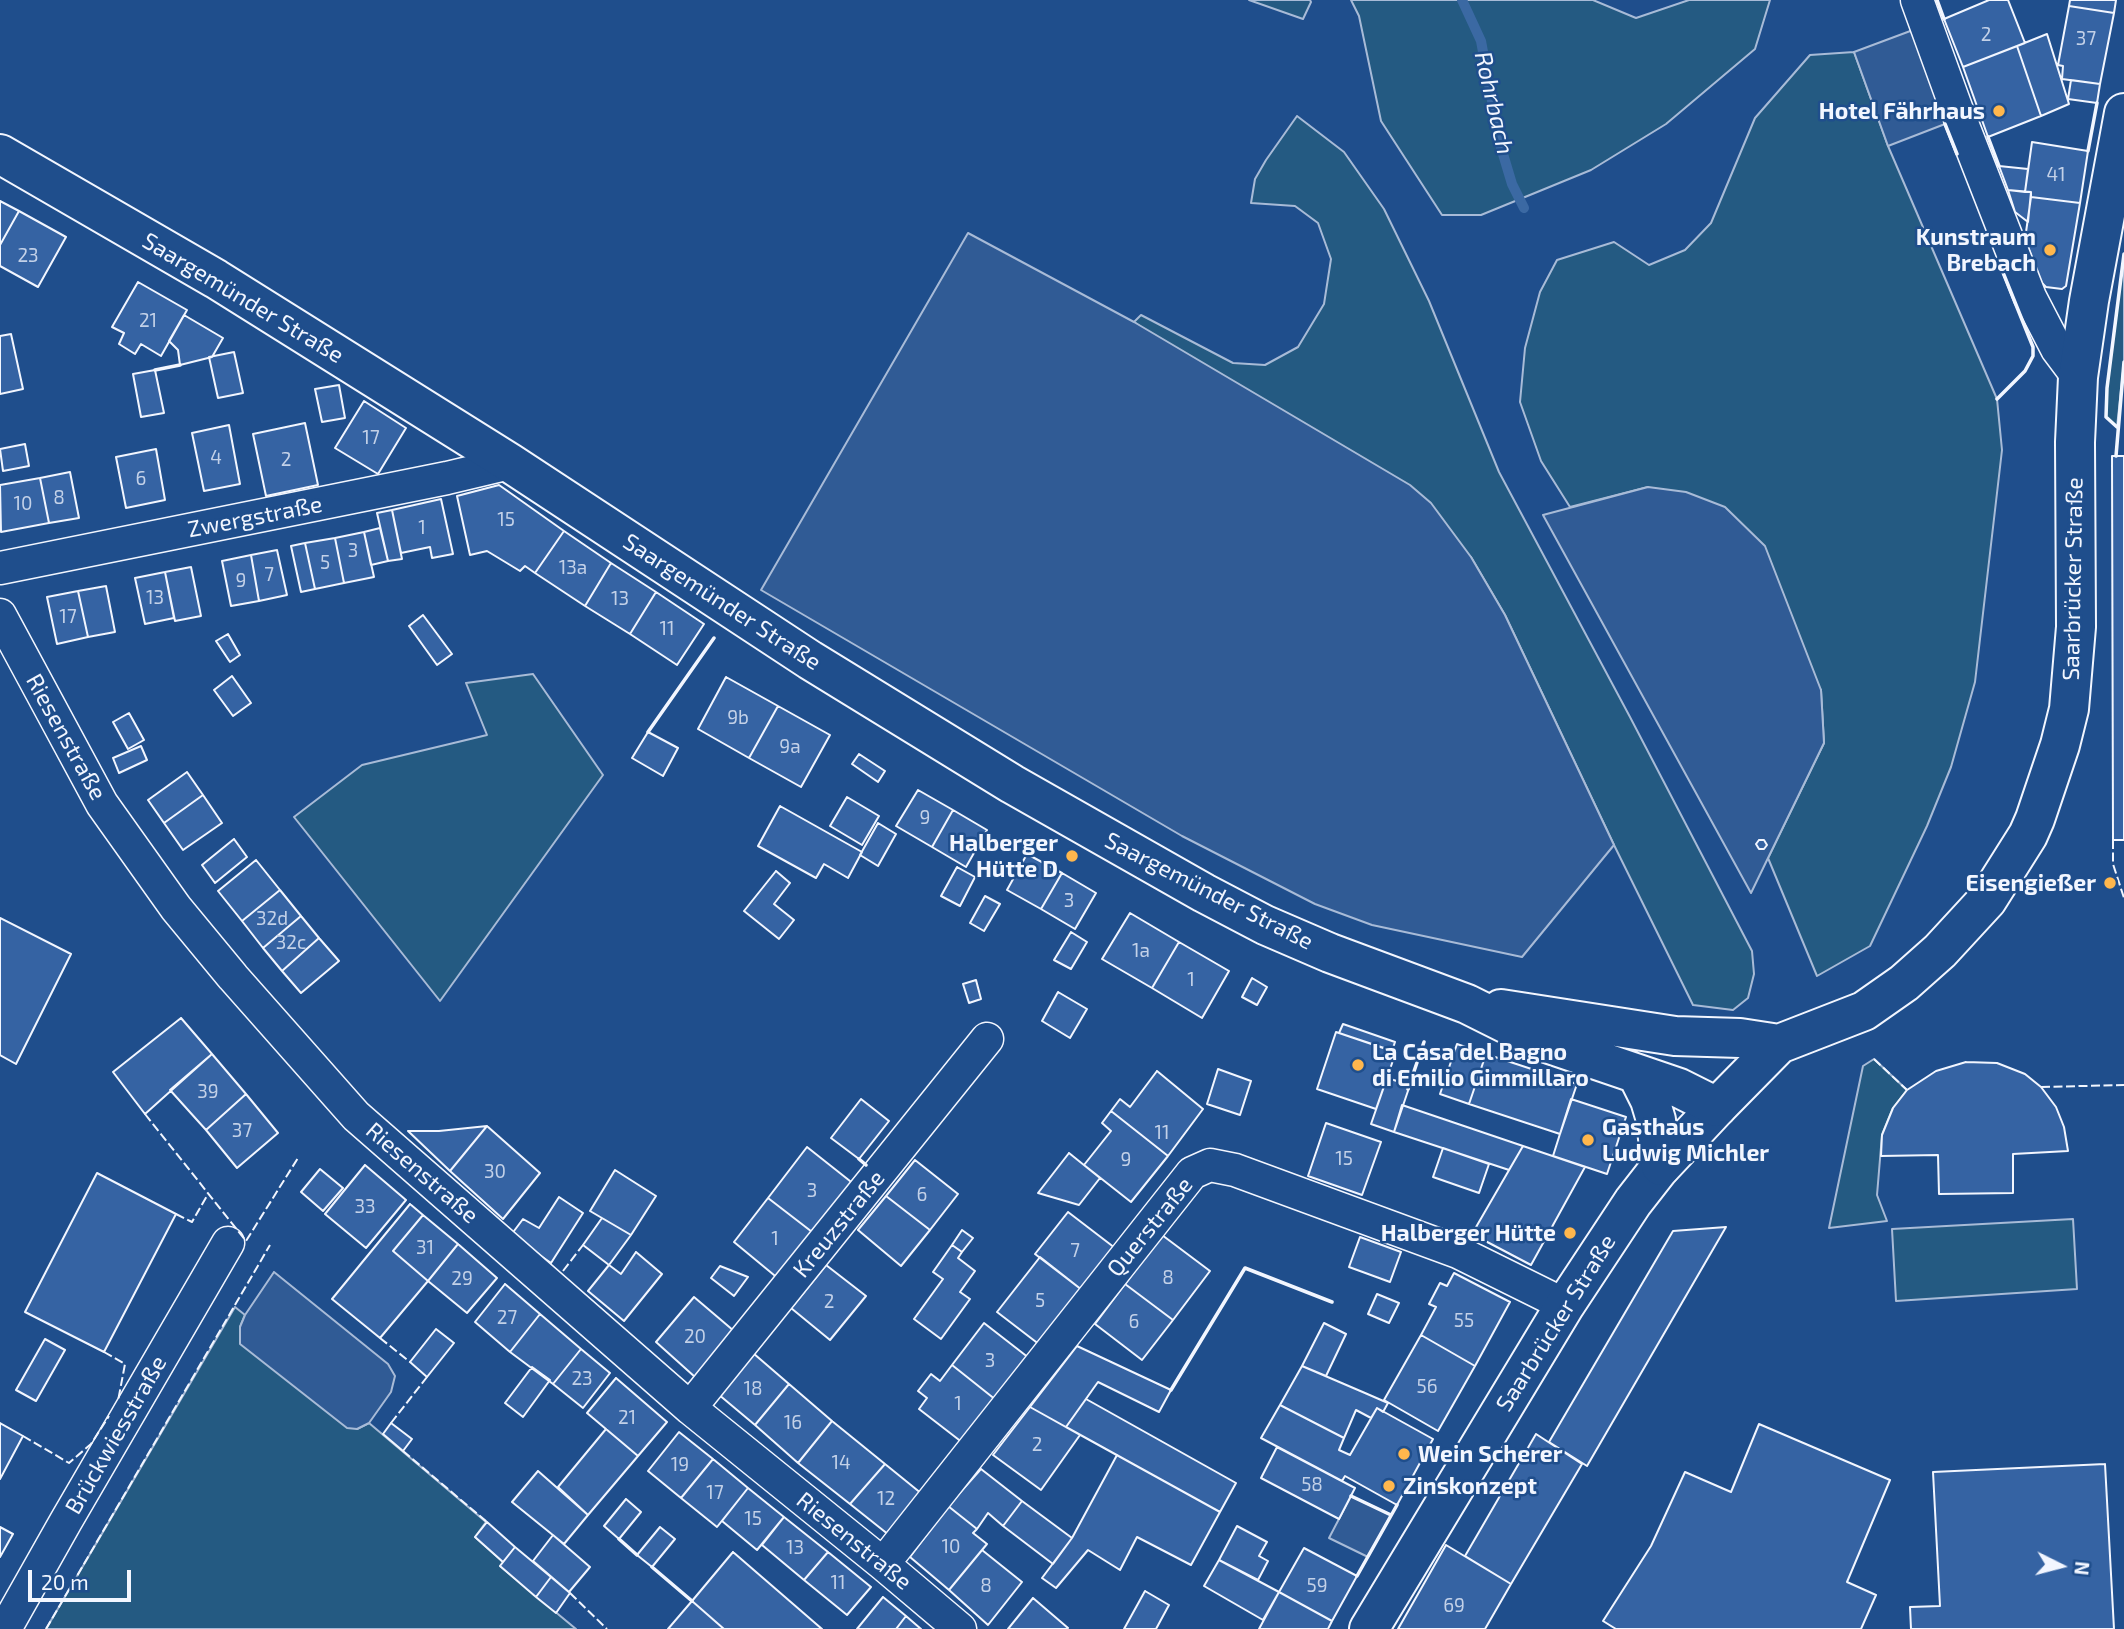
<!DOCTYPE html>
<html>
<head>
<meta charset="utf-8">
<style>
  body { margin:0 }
  #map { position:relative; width:2124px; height:1629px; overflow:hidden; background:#1f4e8c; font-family:"Exo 2",sans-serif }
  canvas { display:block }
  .north { position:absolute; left:2026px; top:1531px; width:70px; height:70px; -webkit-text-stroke:5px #1f4e8c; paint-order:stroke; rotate:96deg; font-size:19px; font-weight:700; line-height:28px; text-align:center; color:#f2f6ff }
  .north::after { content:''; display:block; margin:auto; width:24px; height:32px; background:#f2f6ff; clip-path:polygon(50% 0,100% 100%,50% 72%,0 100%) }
  .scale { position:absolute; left:28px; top:1570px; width:103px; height:32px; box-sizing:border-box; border:4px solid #f2f6ff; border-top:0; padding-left:9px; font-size:21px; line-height:24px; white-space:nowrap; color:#f2f6ff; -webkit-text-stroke:5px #1f4e8c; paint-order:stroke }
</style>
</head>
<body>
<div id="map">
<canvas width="2124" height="1629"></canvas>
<div class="north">N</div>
<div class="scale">20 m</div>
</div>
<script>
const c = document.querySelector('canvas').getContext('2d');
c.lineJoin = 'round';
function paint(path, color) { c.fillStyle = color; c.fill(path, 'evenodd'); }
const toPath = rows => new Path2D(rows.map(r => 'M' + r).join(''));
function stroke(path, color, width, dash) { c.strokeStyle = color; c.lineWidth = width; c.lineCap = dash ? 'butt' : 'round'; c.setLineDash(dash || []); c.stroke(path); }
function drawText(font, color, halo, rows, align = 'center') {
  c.font = font + ' "Exo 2",sans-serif'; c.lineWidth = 5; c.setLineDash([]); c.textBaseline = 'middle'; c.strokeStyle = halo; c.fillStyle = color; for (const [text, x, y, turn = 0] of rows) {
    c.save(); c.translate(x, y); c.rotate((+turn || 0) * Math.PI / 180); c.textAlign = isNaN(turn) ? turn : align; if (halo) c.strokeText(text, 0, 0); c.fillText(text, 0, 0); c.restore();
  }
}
const green = toPath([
  [1249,0,1310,0,1311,2,1303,19,1249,0],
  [1351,0,1593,0,1636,18,1689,0,1770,0,1755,49,1666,124,1591,170,1481,215,1442,215,1381,121,1359,16,1351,0],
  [1854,52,1888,146,1997,399,2002,450,1975,682,1951,767,1927,826,1870,946,1817,976,1768,858,1824,743,1821,690,1648,487,1570,507,1541,461,1520,402,1525,348,1540,292,1557,260,1614,242,1649,265,1685,250,1711,223,1755,118,1810,55,1854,52],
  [1297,116,1344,152,1384,209,1429,301,1499,472,1630,717,1752,951,1754,974,1748,998,1733,1010,1693,1005,1614,845,1505,615,1471,557,1134,322,1141,315,1233,363,1265,365,1298,347,1324,304,1331,259,1318,223,1295,206,1251,203,1255,179,1266,160,1297,116],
  [2124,254,2124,362,2117,427,2106,417,2107,388,2124,254],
  [533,674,603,775,440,1001,294,817,362,765,487,735,466,683,533,674],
  [1874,1059,1907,1090,1893,1108,1882,1135,1877,1195,1887,1221,1829,1228,1863,1066,1874,1059],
  [2073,1219,2077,1289,1896,1301,1892,1229,2073,1219],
  [235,1307,245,1315,240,1327,357,1429,369,1423,486,1522,475,1537,503,1562,500,1566,576,1629,46,1629,235,1307]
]);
const parking = toPath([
  [1913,30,1945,124,1888,146,1854,52,1913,30],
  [968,233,1134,322,1410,485,1431,503,1471,557,1505,615,1614,845,1522,957,1372,925,1315,904,1182,836,761,590,968,233],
  [1648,487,1686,492,1725,507,1765,546,1821,690,1824,743,1751,893,1543,515,1648,487],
  [274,1272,388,1364,395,1376,391,1392,369,1423,357,1429,347,1428,240,1344,240,1327,245,1315,274,1272],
  [1351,1496,1391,1515,1368,1557,1329,1538,1351,1496]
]);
const stream = toPath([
  [1462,0,1481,41,1500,144,1512,184,1524,208]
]);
const building = toPath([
  [1989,0,2008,0,2025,43,1963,67,1944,19,1989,0],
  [2070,0,2116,0,2114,13,2069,6,2070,0],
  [2069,6,2114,13,2100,84,2062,79,2063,66,2058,65,2069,6],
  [2047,34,2069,104,2041,116,2017,46,2047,34],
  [2017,46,2041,116,1988,137,1963,67,2017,46],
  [2071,80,2100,84,2097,103,2068,99,2071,80],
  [2032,142,2088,151,2080,203,2031,197,2031,192,2025,192,2032,142],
  [1999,166,2028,169,2025,192,2008,190,1999,166],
  [2008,190,2031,192,2028,222,2015,212,2008,190],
  [2031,197,2080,203,2066,286,2062,289,2046,287,2041,282,2025,239,2031,197],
  [0,201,19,211,0,245,0,201],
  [19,211,66,237,38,287,0,266,0,245,19,211],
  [138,282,187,310,161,356,141,344,135,354,119,344,124,333,112,327,138,282],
  [184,315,223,338,212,357,180,365,178,350,169,341,184,315],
  [11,334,23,389,0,394,0,336,11,334],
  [234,352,243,393,218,398,209,357,234,352],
  [155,370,164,413,141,417,133,374,155,370],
  [339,385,345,418,322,422,315,389,339,385],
  [364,401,406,428,378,474,335,448,364,401],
  [305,423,318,485,266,496,253,434,305,423],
  [229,425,240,484,204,491,192,433,229,425],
  [25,444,29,466,3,471,0,449,25,444],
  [156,449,165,500,126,508,116,457,156,449],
  [2112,456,2124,456,2124,840,2113,840,2112,456],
  [70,472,79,518,49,523,40,478,70,472],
  [40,478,49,523,1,532,0,485,40,478],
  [499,485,564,531,535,573,525,566,520,571,487,551,470,555,457,496,499,485],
  [441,499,453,554,432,558,430,547,401,553,392,510,441,499],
  [392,510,402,559,388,561,377,513,392,510],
  [380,528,388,561,371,565,364,532,380,528],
  [564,531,611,563,585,606,535,573,564,531],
  [364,532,374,577,344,583,335,538,364,532],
  [335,538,344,583,315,589,305,543,335,538],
  [305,543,315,589,301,592,291,546,305,543],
  [277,550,287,595,259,601,251,555,277,550],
  [251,555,259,601,231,606,222,561,251,555],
  [611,563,656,592,630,634,585,606,611,563],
  [191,567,201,616,175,621,165,572,191,567],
  [165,572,174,618,145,624,135,578,165,572],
  [106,586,115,632,88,637,78,591,106,586],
  [78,591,88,637,57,644,47,597,78,591],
  [656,592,704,624,677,665,630,634,656,592],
  [423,615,452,654,437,665,409,626,423,615],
  [228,634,240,655,230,662,216,641,228,634],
  [232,676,251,703,233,716,214,690,232,676],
  [726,677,778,706,749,758,698,729,726,677],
  [778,706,830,735,801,787,749,758,778,706],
  [129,713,144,740,128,749,113,722,129,713],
  [648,732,678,748,663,776,632,758,648,732],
  [141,746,147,760,119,773,113,758,141,746],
  [859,754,885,771,878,782,852,764,859,754],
  [187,772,203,795,164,823,148,800,187,772],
  [918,790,953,810,932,847,896,826,918,790],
  [203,795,222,823,183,850,164,823,203,795],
  [847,797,879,816,862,845,830,826,847,797],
  [780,806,862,852,848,878,824,864,816,878,758,846,780,806],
  [953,810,987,830,966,867,932,847,953,810],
  [878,823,896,834,878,866,860,855,878,823],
  [234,839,247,857,215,883,202,865,234,839],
  [1759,840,1764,840,1767,845,1764,849,1759,849,1756,844,1759,840],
  [1027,854,1062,873,1041,909,1007,890,1027,854],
  [256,860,280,890,242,921,218,891,256,860],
  [957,867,975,877,960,906,941,896,957,867],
  [776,871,790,883,774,904,794,920,779,939,744,911,776,871],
  [1062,873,1096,893,1075,929,1041,909,1062,873],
  [280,890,301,916,263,948,242,921,280,890],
  [985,896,1000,904,984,931,970,923,985,896],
  [1130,913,1179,942,1152,988,1102,959,1130,913],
  [301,916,319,938,282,971,263,948,301,916],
  [0,918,71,954,16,1064,0,1055,0,918],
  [1071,932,1087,942,1071,969,1054,960,1071,932],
  [319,938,339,961,301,993,282,971,319,938],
  [1179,942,1229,971,1202,1018,1152,988,1179,942],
  [1252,978,1267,987,1257,1005,1242,997,1252,978],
  [976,980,981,999,969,1003,963,984,976,980],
  [1058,992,1087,1009,1070,1038,1042,1021,1058,992],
  [181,1018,212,1054,145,1114,113,1072,181,1018],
  [1343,1024,1395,1042,1392,1051,1339,1033,1343,1024],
  [1336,1032,1396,1052,1376,1109,1317,1089,1336,1032],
  [1457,1044,1486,1054,1469,1104,1440,1094,1457,1044],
  [212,1054,246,1094,206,1130,170,1090,212,1054],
  [1486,1054,1577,1084,1560,1134,1469,1104,1486,1054],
  [1966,1062,1997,1063,2025,1074,2041,1087,2056,1107,2064,1127,2068,1151,2013,1154,2013,1193,1939,1194,1938,1155,1881,1156,1882,1135,1893,1108,1907,1090,1936,1071,1966,1062],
  [1218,1069,1251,1081,1240,1115,1207,1104,1218,1069],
  [1157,1071,1203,1109,1168,1156,1111,1111,1120,1099,1130,1107,1157,1071],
  [1387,1078,1410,1085,1394,1132,1371,1124,1387,1078],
  [246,1094,278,1133,237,1168,206,1130,246,1094],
  [861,1099,889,1121,859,1159,831,1138,861,1099],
  [1571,1099,1626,1117,1607,1174,1553,1156,1571,1099],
  [1402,1105,1523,1146,1509,1170,1394,1132,1402,1105],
  [1111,1111,1168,1156,1131,1202,1084,1165,1111,1131,1102,1123,1111,1111],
  [1326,1123,1381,1142,1362,1195,1308,1176,1326,1123],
  [487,1126,540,1173,503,1219,450,1171,487,1126],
  [487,1126,450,1171,408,1131,439,1131,487,1126],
  [1523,1146,1585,1167,1531,1265,1472,1234,1523,1146],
  [807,1147,855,1185,816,1235,768,1198,807,1147],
  [1443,1148,1489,1164,1479,1193,1433,1177,1443,1148],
  [1069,1153,1100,1178,1079,1205,1038,1193,1069,1153],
  [915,1160,958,1194,930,1230,886,1196,915,1160],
  [365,1165,406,1200,366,1248,325,1214,365,1165],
  [320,1169,343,1188,323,1211,301,1192,320,1169],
  [615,1170,656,1196,631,1235,590,1211,615,1170],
  [97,1173,176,1214,104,1352,25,1312,97,1173],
  [886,1196,930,1230,901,1266,858,1230,886,1196],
  [559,1197,583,1213,551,1263,511,1235,523,1219,539,1228,559,1197],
  [768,1198,816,1235,780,1280,734,1242,768,1198],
  [410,1204,423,1215,393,1251,428,1281,380,1338,332,1299,410,1204],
  [1068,1212,1115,1248,1082,1290,1035,1254,1068,1212],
  [423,1215,458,1244,428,1281,393,1251,423,1215],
  [602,1218,631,1235,609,1265,583,1245,602,1218],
  [1726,1227,1587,1466,1549,1442,1673,1231,1726,1227],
  [962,1230,973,1238,962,1252,952,1245,962,1230],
  [1162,1235,1210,1271,1173,1320,1125,1284,1162,1235],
  [1360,1237,1401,1252,1390,1282,1349,1267,1360,1237],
  [458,1244,497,1278,467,1313,428,1281,458,1244],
  [952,1245,962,1252,958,1258,975,1271,960,1292,970,1299,941,1339,914,1319,943,1279,933,1272,952,1245],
  [636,1252,662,1274,624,1321,588,1291,609,1265,621,1274,636,1252],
  [1040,1257,1082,1290,1040,1345,997,1312,1040,1257],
  [826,1265,866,1296,830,1340,791,1308,826,1265],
  [720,1266,748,1277,734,1296,711,1278,720,1266],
  [1454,1273,1510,1302,1475,1366,1421,1335,1436,1307,1429,1304,1440,1283,1447,1286,1454,1273],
  [505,1284,540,1314,510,1352,475,1322,505,1284],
  [1125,1284,1173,1320,1142,1360,1095,1324,1125,1284],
  [1377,1294,1399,1303,1389,1323,1368,1314,1377,1294],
  [694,1297,734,1331,695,1377,656,1342,694,1297],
  [540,1314,581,1349,553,1384,510,1352,540,1314],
  [984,1323,1029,1358,996,1400,952,1365,984,1323],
  [1324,1323,1346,1334,1326,1376,1302,1366,1324,1323],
  [436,1329,454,1343,427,1377,410,1362,436,1329],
  [1421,1335,1475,1366,1438,1431,1384,1400,1421,1335],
  [45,1339,65,1350,36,1401,16,1390,45,1339],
  [1077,1346,1171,1390,1159,1412,1098,1382,1066,1427,1030,1407,1077,1346],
  [581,1349,610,1373,583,1408,553,1384,581,1349],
  [753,1353,789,1384,755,1425,718,1394,753,1353],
  [952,1365,996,1400,963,1443,919,1409,927,1398,918,1391,931,1374,940,1381,952,1365],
  [1302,1366,1365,1393,1388,1403,1383,1412,1377,1408,1371,1418,1356,1410,1344,1438,1280,1405,1302,1366],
  [532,1367,550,1380,523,1417,505,1403,532,1367],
  [616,1378,667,1422,638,1456,587,1413,616,1378],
  [789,1384,832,1421,798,1463,755,1425,789,1384],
  [1086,1399,1236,1483,1220,1512,1066,1427,1086,1399],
  [1280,1405,1344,1438,1339,1450,1350,1455,1377,1408,1433,1439,1397,1505,1345,1476,1342,1481,1261,1438,1280,1405],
  [1030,1407,1080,1435,1041,1490,993,1455,1030,1407],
  [832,1421,885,1464,850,1504,798,1463,832,1421],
  [0,1423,23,1436,0,1479,0,1423],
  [391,1423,412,1439,403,1451,383,1434,391,1423],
  [1759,1424,1890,1480,1847,1582,1876,1595,1861,1629,1616,1629,1603,1621,1651,1546,1685,1472,1731,1492,1759,1424],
  [606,1429,638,1456,588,1515,558,1487,606,1429],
  [679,1432,713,1459,681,1498,648,1471,679,1432],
  [1536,1434,1582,1464,1511,1584,1465,1556,1536,1434],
  [1277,1447,1355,1488,1339,1519,1261,1478,1277,1447],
  [1117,1455,1220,1512,1191,1565,1137,1537,1120,1570,1088,1550,1056,1588,1042,1578,1072,1538,1117,1455],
  [713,1459,748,1488,717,1527,681,1498,713,1459],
  [885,1464,922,1494,889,1535,850,1504,885,1464],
  [2105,1464,2114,1629,1911,1629,1910,1607,1940,1606,1933,1472,2105,1464],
  [981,1469,1022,1501,1003,1526,988,1513,977,1529,948,1506,981,1469],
  [538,1471,588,1515,564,1544,512,1502,538,1471],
  [748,1488,784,1517,757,1550,722,1521,748,1488],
  [626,1499,641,1512,619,1539,604,1526,626,1499],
  [1022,1501,1072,1538,1053,1564,1003,1526,1022,1501],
  [948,1506,977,1529,973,1533,987,1544,949,1590,910,1557,948,1506],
  [784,1517,828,1552,804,1580,762,1545,784,1517],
  [487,1522,515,1547,503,1562,475,1537,487,1522],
  [1237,1526,1267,1542,1259,1556,1268,1561,1258,1580,1219,1560,1237,1526],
  [0,1527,13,1534,0,1557,0,1527],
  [660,1527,675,1539,652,1567,637,1555,660,1527],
  [553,1535,590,1567,569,1592,533,1561,553,1535],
  [1446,1545,1511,1584,1485,1629,1398,1629,1446,1545],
  [515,1547,551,1577,536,1597,500,1566,515,1547],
  [1304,1548,1357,1576,1332,1621,1279,1592,1304,1548],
  [982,1550,1022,1582,988,1625,949,1590,982,1550],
  [733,1552,822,1629,724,1629,692,1601,733,1552],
  [828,1552,871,1587,847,1615,804,1580,828,1552],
  [1219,1560,1279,1592,1263,1620,1204,1586,1219,1560],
  [551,1577,570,1593,556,1613,536,1597,551,1577],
  [1145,1591,1169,1605,1156,1629,1124,1629,1145,1591],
  [1279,1592,1332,1621,1328,1629,1259,1629,1279,1592],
  [883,1597,906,1616,896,1629,857,1629,883,1597],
  [1033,1598,1068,1628,1067,1629,1008,1629,1033,1598],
  [692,1601,724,1629,668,1629,692,1601],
  [906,1616,921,1629,896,1629,906,1616]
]);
const street = toPath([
  [1917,0,1958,113,2030,297,2057,349,2078,377],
  [0,568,447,478,510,463],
  [0,615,102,804,176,908,233,977,356,1116,690,1408,883,1564,960,1629],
  [690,1408,987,1039],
  [883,1564,1192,1173,1210,1165,1235,1170,1458,1252,1565,1305],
  [5,1629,66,1521,228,1243]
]);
const secondary = toPath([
  [1369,1629,1565,1305,1633,1202,1658,1170,1717,1107]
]);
const primary = toPath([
  [0,154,216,279,510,463,810,660,1012,784,1204,893,1265,925,1330,953,1467,1004,1541,1041,1679,1088,1717,1107],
  [1501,1009,1675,1036,1740,1038,1779,1044],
  [1637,1074,1650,1100,1656,1120,1661,1166],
  [1717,1107,1779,1044,1864,1011,1904,983,1940,951,1987,900,2028,835,2035,819,2060,745,2069,709,2076,627,2075,442,2078,377,2089,301,2124,113]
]);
const fence = toPath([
  [2113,840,2113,864,2124,898],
  [1874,1059,1907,1090],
  [2041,1087,2124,1085],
  [145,1114,246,1241,298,1158],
  [176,1214,192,1222,208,1194],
  [563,1271,583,1245],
  [380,1338,410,1362],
  [104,1352,125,1364,118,1401],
  [391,1423,427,1377],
  [23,1436,69,1463,91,1444,109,1416],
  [403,1451,487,1522],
  [570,1593,607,1629],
  [46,1629,270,1245]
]);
const wall = toPath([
  [1937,0,1944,19],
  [1945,124,1957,154],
  [1988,137,1999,166],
  [2088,151,2097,103],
  [155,370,180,365],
  [1997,399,2025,371,2033,356,2033,347,2000,265],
  [2117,427,2106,417,2107,388,2124,254],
  [2116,456,2124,362],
  [648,732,714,638],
  [1408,1089,1424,1042],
  [859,1159,866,1165],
  [1171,1390,1245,1268,1332,1302],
  [1351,1496,1391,1515],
  [619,1539,637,1555],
  [652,1567,692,1601],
  [1357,1576,1397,1505]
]);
const markers = [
  [1999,111,7,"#ffb74d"],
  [2050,250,7,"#ffb74d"],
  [1072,856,7,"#ffb74d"],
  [2110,883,7,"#ffb74d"],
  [1358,1065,7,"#ffb74d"],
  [1588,1140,7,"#ffb74d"],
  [1570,1233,7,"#ffb74d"],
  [1404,1454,7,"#ffb74d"],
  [1389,1486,7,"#ffb74d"]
];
const numberNames = [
  ["2",1986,35],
  ["37",2086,39],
  ["41",2056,175],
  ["23",28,256],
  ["21",148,321],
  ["17",371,438],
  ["4",216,458],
  ["2",286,460],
  ["6",141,479],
  ["8",59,498],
  ["10",23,504],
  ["15",506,520],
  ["1",422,528],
  ["3",353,551],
  ["5",325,563],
  ["13a",573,568],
  ["7",269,575],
  ["9",241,581],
  ["13",155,598],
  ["13",620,599],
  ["17",68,617],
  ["11",667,629],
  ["9b",738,718],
  ["9a",790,747],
  ["9",925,818],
  ["3",1069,901],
  ["32d",272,919],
  ["32c",291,943],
  ["1a",1141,951],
  ["1",1191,980],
  ["39",208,1092],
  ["37",242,1131],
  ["11",1162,1133],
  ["15",1344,1159],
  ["9",1126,1160],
  ["30",495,1172],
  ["3",812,1191],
  ["6",922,1195],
  ["33",365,1207],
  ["1",775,1239],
  ["31",425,1248],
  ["7",1075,1251],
  ["8",1168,1278],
  ["29",462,1279],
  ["5",1040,1301],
  ["2",829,1302],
  ["27",507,1318],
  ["55",1464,1321],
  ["6",1134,1322],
  ["20",695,1337],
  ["3",990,1361],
  ["23",582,1379],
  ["56",1427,1387],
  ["18",753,1389],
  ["1",958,1404],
  ["21",627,1418],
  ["16",793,1423],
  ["2",1037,1445],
  ["14",841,1463],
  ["19",680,1465],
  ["58",1312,1485],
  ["17",715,1493],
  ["12",886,1499],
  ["15",753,1519],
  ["10",951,1547],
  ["13",795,1548],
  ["11",838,1583],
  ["8",986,1586],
  ["59",1317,1586],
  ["69",1454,1606]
];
const poiNames = [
  ["Hotel Fährhaus",1985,111],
  ["Kunstraum",2036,237],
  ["Brebach",2036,263],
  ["Halberger",1058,843],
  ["Hütte D",1058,869],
  ["Eisengießer",2096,883],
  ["La Casa del Bagno",1372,1052,"left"],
  ["di Emilio Gimmillaro",1372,1078,"left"],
  ["Gasthaus",1602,1127,"left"],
  ["Ludwig Michler",1602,1153,"left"],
  ["Halberger Hütte",1556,1233],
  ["Wein Scherer",1418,1454,"left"],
  ["Zinskonzept",1403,1486,"left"]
];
const streetNames = [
  ["Saargemünder Straße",243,298,31],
  ["Zwergstraße",255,517,-11],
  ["Saarbrücker Straße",2073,579,-89],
  ["Saargemünder Straße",722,602,33],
  ["Riesenstraße",66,737,61],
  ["Saargemünder Straße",1209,891,27],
  ["Riesenstraße",422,1173,41],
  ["Kreuzstraße",839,1224,-51],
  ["Querstraße",1150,1227,-51],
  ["Saarbrücker Straße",1556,1323,-58],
  ["Brückwiesstraße",116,1435,-60],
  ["Riesenstraße",854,1541,39]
];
const waterNames = [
  ["Rohrbach",1494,103,77]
];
paint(green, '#245a82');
stroke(green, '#a8bbd7', 2);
paint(parking, '#305b95');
stroke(parking, '#a8bbd7', 2);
stroke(stream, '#3b69a3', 10);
paint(building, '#3563a3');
stroke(building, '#f2f6ff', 2);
stroke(street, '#f2f6ff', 35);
stroke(secondary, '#f2f6ff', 42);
stroke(primary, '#f2f6ff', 42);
stroke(street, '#1f4e8c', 32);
stroke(secondary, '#1f4e8c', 38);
stroke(primary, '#1f4e8c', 38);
stroke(fence, '#f2f6ff', 2, [9, 3.5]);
stroke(wall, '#f2f6ff', 3.5);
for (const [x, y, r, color] of markers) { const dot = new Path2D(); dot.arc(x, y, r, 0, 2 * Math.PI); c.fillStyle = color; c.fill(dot); stroke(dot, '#1f4e8c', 2.5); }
drawText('19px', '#c3d1e8', null, numberNames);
drawText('bold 23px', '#f2f6ff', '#1f4e8c', poiNames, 'right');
drawText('23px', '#f2f6ff', '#1f4e8c', streetNames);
drawText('italic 24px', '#f2f6ff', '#1f4e8c', waterNames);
</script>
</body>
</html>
